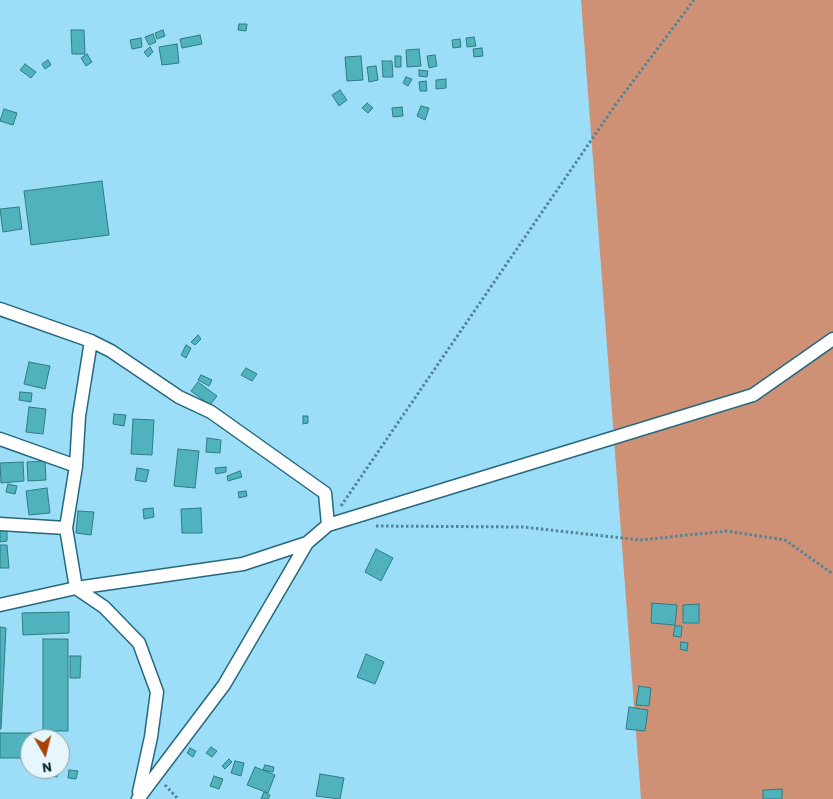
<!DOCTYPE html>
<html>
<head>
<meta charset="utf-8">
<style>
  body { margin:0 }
  #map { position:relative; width:833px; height:799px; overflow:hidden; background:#9cdef7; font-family:Barlow,sans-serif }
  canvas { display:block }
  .north { position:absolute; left:20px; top:729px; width:50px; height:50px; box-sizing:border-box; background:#e7f6fd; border:1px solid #8ba1a9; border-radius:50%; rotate:172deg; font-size:14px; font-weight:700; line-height:20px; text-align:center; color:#00212c }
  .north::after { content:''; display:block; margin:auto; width:18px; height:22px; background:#a64308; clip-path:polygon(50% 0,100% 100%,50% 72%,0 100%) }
</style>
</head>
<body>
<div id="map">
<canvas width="833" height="799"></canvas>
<div class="north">N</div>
</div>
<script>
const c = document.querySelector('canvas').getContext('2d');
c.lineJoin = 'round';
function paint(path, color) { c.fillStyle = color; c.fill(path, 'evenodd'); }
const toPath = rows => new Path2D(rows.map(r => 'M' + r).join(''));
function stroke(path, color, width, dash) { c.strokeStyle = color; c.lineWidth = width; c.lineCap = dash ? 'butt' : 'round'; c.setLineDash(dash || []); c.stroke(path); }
const green = toPath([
  [581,0,833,0,833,799,641,799]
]);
const building = toPath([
  [239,24,247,24,246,31,238,30,239,24],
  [71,30,84,30,85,54,72,54,71,30],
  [163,30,165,36,157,39,155,33,163,30],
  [153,34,156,42,149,45,145,37,153,34],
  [200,35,202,44,182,48,180,39,200,35],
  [474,37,476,46,467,47,466,38,474,37],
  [141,38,142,47,132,49,130,40,141,38],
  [460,39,461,47,453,48,452,40,460,39],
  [177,44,179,63,162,65,159,47,177,44],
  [150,47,153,52,148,57,144,52,150,47],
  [482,48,483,56,474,57,473,49,482,48],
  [419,49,421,66,407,67,406,50,419,49],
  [87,54,92,62,86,66,81,58,87,54],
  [435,55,437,66,429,68,427,56,435,55],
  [361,56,363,80,347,81,345,57,361,56],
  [395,56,401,56,401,67,395,67,395,56],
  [48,60,51,65,45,69,42,64,48,60],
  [382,61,392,61,393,77,383,77,382,61],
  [25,64,36,72,31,78,20,70,25,64],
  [376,66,378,80,369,82,367,67,376,66],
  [419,70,428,71,427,77,419,76,419,70],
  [406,77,412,79,408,86,403,83,406,77],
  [446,79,446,88,436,89,436,80,446,79],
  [426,81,427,91,420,91,419,82,426,81],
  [340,90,347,100,339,106,332,95,340,90],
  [367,103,373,108,368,113,362,108,367,103],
  [421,106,429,108,425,120,417,116,421,106],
  [402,107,403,116,393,117,392,108,402,107],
  [4,109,17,113,13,125,0,121,4,109],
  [102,181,109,235,31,245,24,191,102,181],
  [19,207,22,229,3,232,0,209,19,207],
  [198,335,201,339,195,345,191,342,198,335],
  [186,345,191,348,186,358,181,355,186,345],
  [29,362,50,366,45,389,24,384,29,362],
  [246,368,257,374,252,381,241,375,246,368],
  [201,375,212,380,209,386,198,380,201,375],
  [198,382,217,396,210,405,191,391,198,382],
  [20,392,32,393,31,402,19,400,20,392],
  [29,407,46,409,43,434,26,432,29,407],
  [114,414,126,415,124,426,113,424,114,414],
  [303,416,308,416,308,423,303,424,303,416],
  [133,419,154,420,152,455,131,454,133,419],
  [207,438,221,440,220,453,206,452,207,438],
  [178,449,199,451,195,488,174,486,178,449],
  [45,461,46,480,28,481,27,462,45,461],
  [23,462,24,481,1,483,0,463,23,462],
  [226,467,226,472,216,474,215,468,226,467],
  [137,468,149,470,146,482,135,480,137,468],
  [240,471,242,477,228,481,227,476,240,471],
  [8,484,17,486,15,494,6,492,8,484],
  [47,488,50,513,29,515,26,491,47,488],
  [246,491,247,496,239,498,238,492,246,491],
  [153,508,154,517,144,519,143,509,153,508],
  [201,508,202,533,182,533,181,509,201,508],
  [78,511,94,512,91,535,76,533,78,511],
  [0,528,7,528,7,541,0,542,0,528],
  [0,545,7,545,9,568,0,568,0,545],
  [376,549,393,558,381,581,365,572,376,549],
  [652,603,677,605,675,625,651,623,652,603],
  [699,604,699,623,683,623,683,605,699,604],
  [69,612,69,633,23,635,22,613,69,612],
  [675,626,682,626,681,637,673,636,675,626],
  [0,627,6,628,1,729,0,729,0,627],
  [43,639,68,639,68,731,43,731,43,639],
  [681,642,688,643,687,651,680,649,681,642],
  [366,654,384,662,375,684,357,677,366,654],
  [70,656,81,656,80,678,70,678,70,656],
  [639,686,651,688,649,706,636,705,639,686],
  [629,707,648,710,645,731,626,729,629,707],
  [0,733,50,733,50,739,30,739,30,758,0,758,0,733],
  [211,747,217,751,212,757,206,753,211,747],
  [190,748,196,751,193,757,187,753,190,748],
  [229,759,232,762,225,769,222,766,229,759],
  [235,761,244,763,241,776,231,773,235,761],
  [265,765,274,767,273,772,263,770,265,765],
  [255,767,275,775,268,793,247,785,255,767],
  [50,769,59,769,57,777,48,775,50,769],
  [69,770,78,771,76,779,68,778,69,770],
  [320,774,344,778,340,799,316,796,320,774],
  [214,776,223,779,219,789,210,786,214,776],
  [782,789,782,799,763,799,763,790,782,789],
  [264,792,270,795,268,799,261,799,264,792]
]);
const path = toPath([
  [341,506,616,104,694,0],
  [376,526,523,527,640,540,727,531,785,540,833,574],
  [165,785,178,799]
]);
const minor = toPath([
  [0,309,91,341,111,351,179,397,211,412,325,493,328,525],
  [91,341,79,416,76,466,66,528,76,588,104,607,139,643,157,692,151,737,139,792],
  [0,439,76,466],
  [0,524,66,528],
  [0,605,76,588,243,564,307,543],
  [138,799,224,685,307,543,328,525,753,395,833,339]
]);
paint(green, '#cf9176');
paint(building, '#4fb2bc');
stroke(building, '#2f7c83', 1);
stroke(minor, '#26687e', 15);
stroke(path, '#538597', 3, [2.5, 2.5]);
stroke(minor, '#fff', 12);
</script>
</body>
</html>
